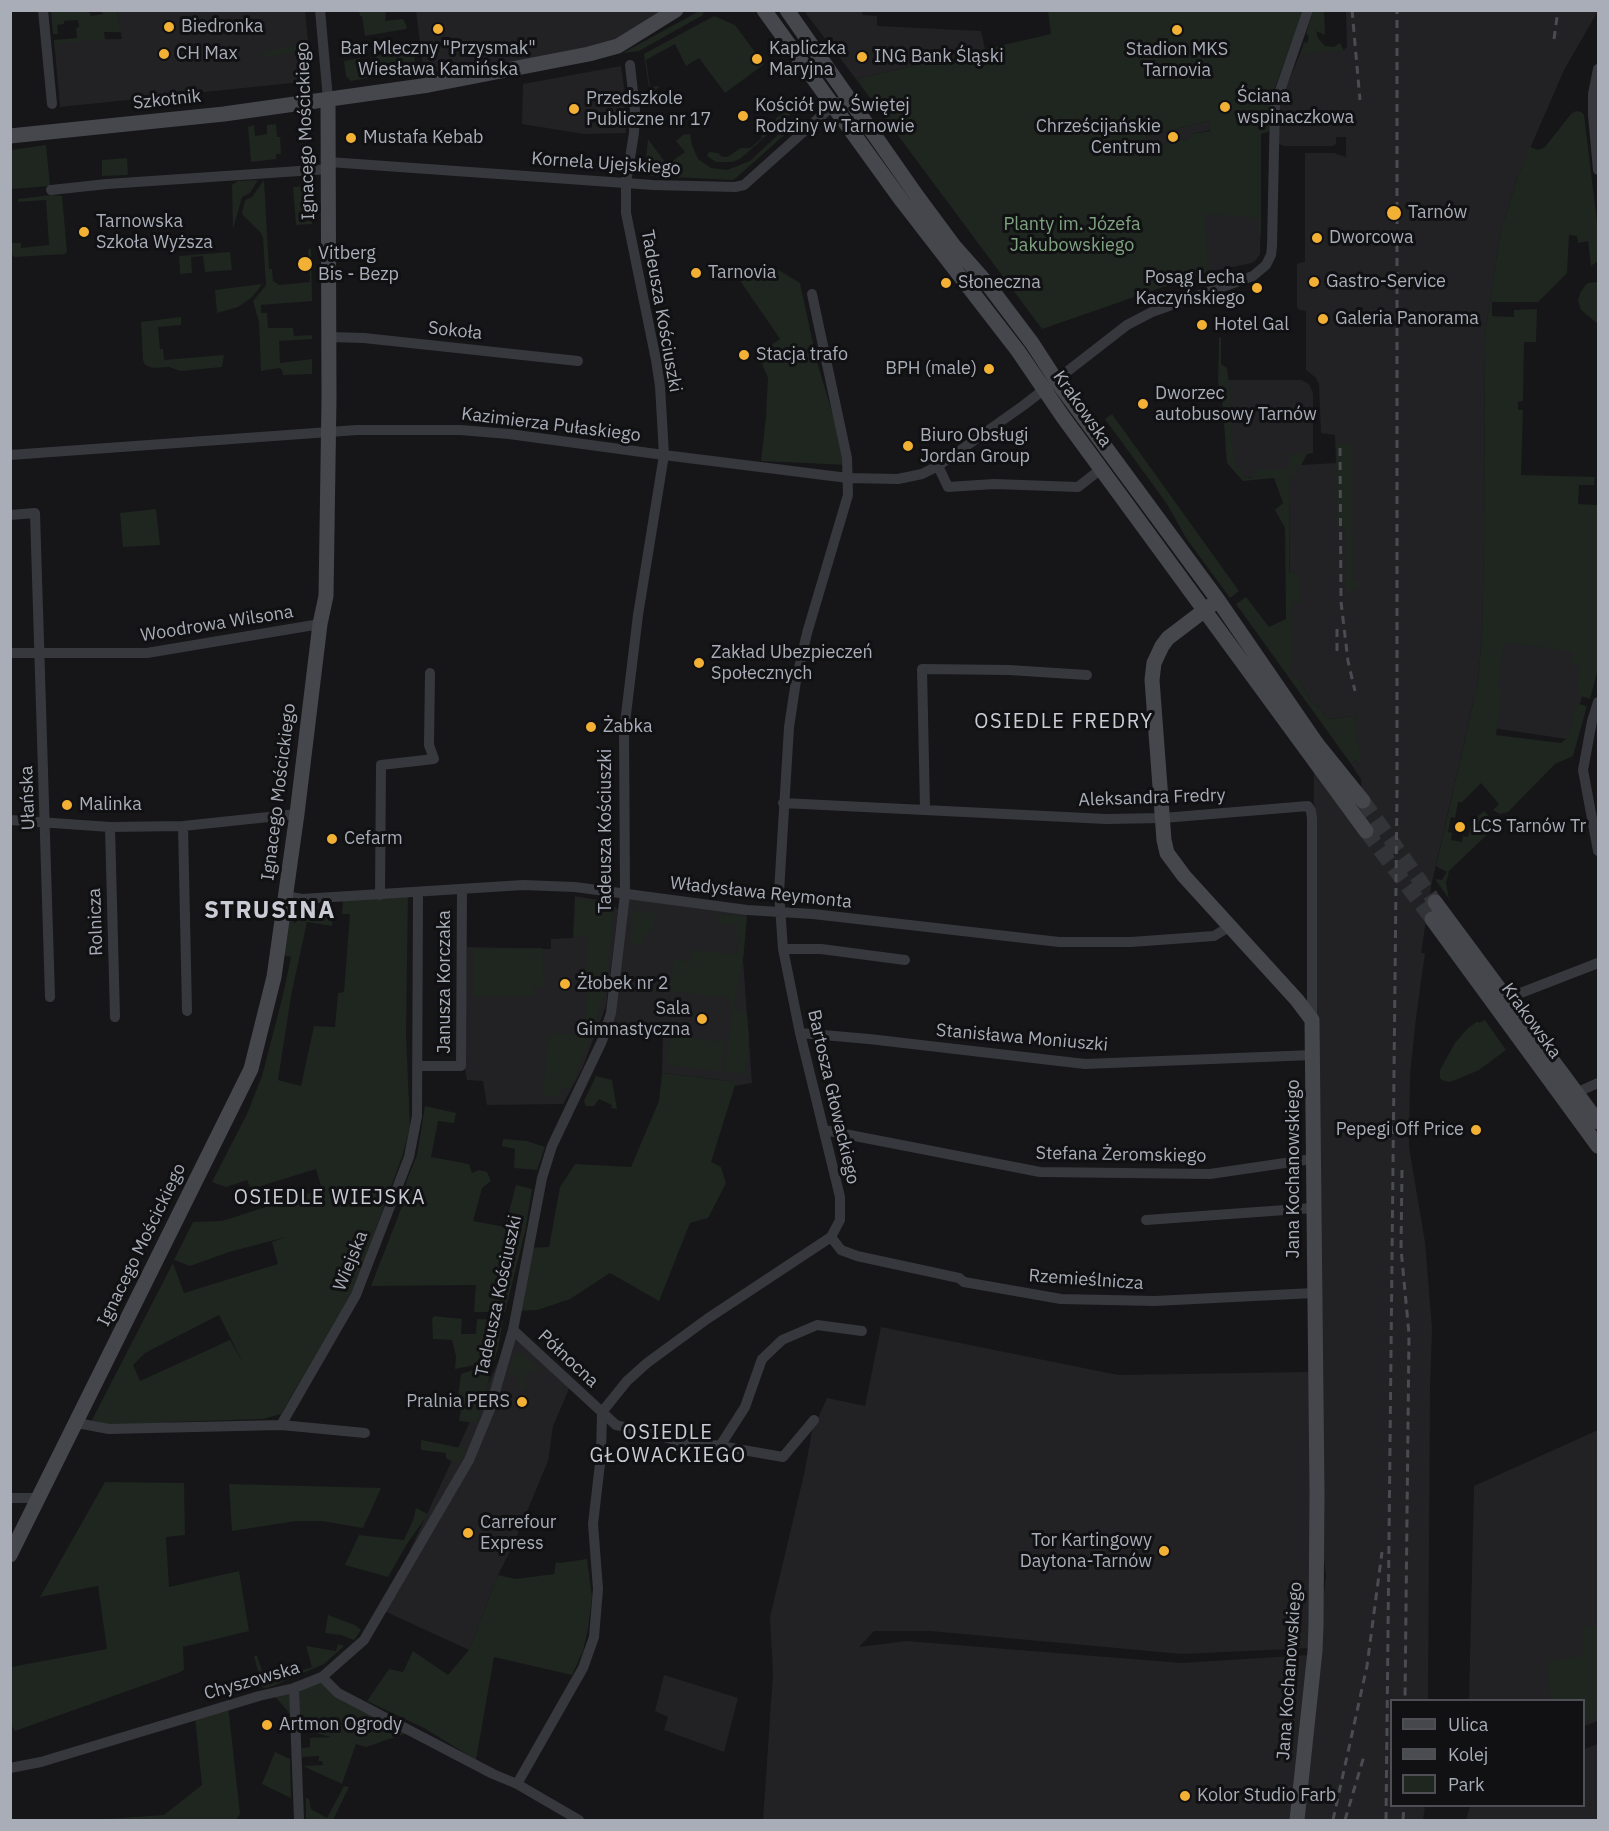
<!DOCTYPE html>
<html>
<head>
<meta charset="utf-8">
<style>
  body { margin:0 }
  #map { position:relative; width:1609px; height:1831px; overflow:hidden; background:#161618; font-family:"IBM Plex Sans",sans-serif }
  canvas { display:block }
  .frame { position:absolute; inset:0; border:12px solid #a8adb8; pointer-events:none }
  .legend { position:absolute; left:1390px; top:1699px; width:195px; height:108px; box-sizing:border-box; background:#111113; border:2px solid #4d4f55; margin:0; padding:8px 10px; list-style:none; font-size:18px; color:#a8adb8 }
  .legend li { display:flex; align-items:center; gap:12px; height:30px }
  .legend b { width:30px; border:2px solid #4d4f55 }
</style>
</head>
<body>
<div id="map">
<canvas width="1609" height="1831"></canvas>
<div class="frame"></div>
<ul class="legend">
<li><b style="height:8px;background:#45474d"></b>Ulica</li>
<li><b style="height:8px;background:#4a4c52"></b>Kolej</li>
<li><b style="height:16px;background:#1e261f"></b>Park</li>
</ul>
</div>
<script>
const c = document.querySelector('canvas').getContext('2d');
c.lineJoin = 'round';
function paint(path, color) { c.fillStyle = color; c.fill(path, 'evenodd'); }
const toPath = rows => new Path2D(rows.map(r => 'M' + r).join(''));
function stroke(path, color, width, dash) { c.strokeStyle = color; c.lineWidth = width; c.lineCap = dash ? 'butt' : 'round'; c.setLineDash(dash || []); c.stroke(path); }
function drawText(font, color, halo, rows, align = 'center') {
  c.font = font + ' "IBM Plex Sans",sans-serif'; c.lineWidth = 6; c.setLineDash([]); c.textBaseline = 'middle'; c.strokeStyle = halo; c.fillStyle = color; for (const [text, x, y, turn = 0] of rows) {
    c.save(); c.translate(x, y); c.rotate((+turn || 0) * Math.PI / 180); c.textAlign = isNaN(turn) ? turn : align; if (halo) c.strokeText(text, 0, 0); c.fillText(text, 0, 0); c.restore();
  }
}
const built = toPath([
  [117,11,305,11,308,41,308,66,305,75,292,83,60,107,54,40,122,39],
  [416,11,662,11,621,41,425,82],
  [804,11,862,11,862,15,877,16,877,26,981,31,985,49,856,79],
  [1346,11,1598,11,1564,70,1518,176,1500,234,1485,335,1484,540,1482,636,1478,682,1432,882,1421,953,1425,953,1416,1018,1410,1075,1409,1147,1425,1242,1432,1328,1430,1390,1428,1700,1392,1700,1392,1806,1425,1806,1423,1820,1298,1820,1326,1576,1320,1529,1312,1008,1314,761,1365,829,1361,779,1351,764,1356,760,1360,765,1355,716,1327,719,1319,708,1310,700,1298,678,1290,678,1289,473,1244,478,1229,462,1227,380,1301,380,1309,384,1313,393,1313,453,1307,454,1301,465,1336,463,1335,435,1321,433,1319,384,1316,378,1306,370,1306,311,1299,310,1297,307,1297,265,1299,263,1305,262,1305,153,1334,153,1346,157,1346,137,1336,137,1336,144,1333,146,1284,146,1277,143,1278,107,1304,44,1316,51,1344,50,1347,46],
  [621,66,625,94,626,133,584,134,522,124,523,84],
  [1209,121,1210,130,1192,134,1187,139,1148,148,1146,136],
  [1203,211,1261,217,1260,254,1256,260,1252,263,1207,272],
  [1502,640,1598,653,1567,739,1493,728],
  [625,894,747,910,743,960,752,1083,734,1086,735,1082,662,1073,663,1033,606,1027],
  [575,896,610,902,618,910,606,1006,582,1069,563,1104,487,1105,483,1081,467,1080,464,1064,467,947,551,949,551,939,573,938],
  [881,1327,1118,1375,1308,1372,1311,1387,1310,1648,1182,1654,930,1631,874,1631,859,1647,906,1641,1182,1663,1310,1655,1292,1820,763,1820,773,1674,770,1617,805,1470,812,1431,827,1398,865,1406],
  [513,1330,571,1384,553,1426,548,1461,513,1545,498,1575,469,1650,382,1610],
  [1598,1430,1598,1721,1584,1726,1584,1700,1469,1700,1474,1486],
  [664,1675,738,1698,724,1752,664,1730,668,1717,655,1711],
  [1598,1744,1598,1820,1466,1820,1470,1806,1584,1806,1584,1749]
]);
const green = toPath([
  [58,10,89,11,91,16,103,14,102,11,117,11,121,32,104,32,105,40,79,41,81,47,76,42,57,43,59,50,55,50,54,40,77,38,76,28,79,27,78,20,64,21,64,24,57,25,58,34,53,34,51,12],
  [701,10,704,11,703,15,639,51,623,53],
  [354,11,386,11,385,21,403,19,407,27,406,29,365,36,362,16,360,16,359,11],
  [1048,11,1303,11,1270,101,1271,131,1261,134,1261,234,1254,242,1260,234,1259,218,1205,214,1208,272,1177,283,1175,279,1169,281,1169,285,1042,329,856,79,1051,34],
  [1209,121,1210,131,1192,134,1187,139,1148,147,1146,136],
  [1313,11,1324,11,1325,35,1316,31,1318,38,1325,46,1334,47,1340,43,1344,51,1316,51,1316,54,1300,55,1304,42,1307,43,1309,36,1306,34],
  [714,16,735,25,763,63,763,65,725,93,699,58,686,66,675,44,646,60,650,87,660,86,650,95,644,54],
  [303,37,308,38,307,58,304,59,303,52,262,57,262,51,302,45],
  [414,49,415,67,374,77,372,61,376,60,375,56],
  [360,58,361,62,365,62,368,78,351,81,346,76,344,61],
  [791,109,793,112,740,159,732,162,716,162,707,156,709,152,718,153,722,157,727,157,741,148,750,148,762,138,761,136,766,132,764,128,767,125,774,125,776,118],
  [1576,111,1581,112,1584,115,1598,230,1598,261,1591,266,1588,241,1578,243,1577,236,1569,235,1567,273,1538,302,1492,302,1492,316,1514,317,1514,310,1537,309,1536,342,1524,342,1523,401,1518,402,1518,410,1523,410,1521,475,1595,477,1594,485,1579,485,1578,504,1598,505,1598,668,1590,699,1578,695,1577,692,1579,668,1577,665,1571,664,1573,652,1504,642,1498,688,1502,690,1496,735,1561,743,1567,738,1571,726,1574,706,1579,704,1587,706,1573,756,1555,764,1508,812,1500,814,1493,810,1499,804,1481,783,1462,802,1458,802,1455,818,1451,817,1448,832,1452,833,1451,840,1462,842,1463,836,1468,837,1472,821,1484,811,1497,825,1449,871,1446,883,1449,899,1435,879,1442,880,1447,872,1436,866,1478,682,1482,636,1484,540,1485,335,1500,234,1518,176,1530,147,1538,150,1545,147,1571,114],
  [797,117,800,121,736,178,732,180,650,176,645,170,648,139,667,165,685,152,676,141,683,135,690,134,692,145,698,159,711,168,727,170,750,161],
  [276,124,277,137,280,137,281,154,276,154,276,159,251,162,248,127,254,125,255,136,267,134,267,125],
  [46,145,50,186,11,189,11,150],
  [127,158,128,175,102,176,102,160],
  [258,180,250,193,242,197,233,229,232,185,238,181],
  [264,180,269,269,272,269,273,281,279,285,310,282,308,249,311,249,312,301,261,305,261,313,267,313,268,328,293,328,294,336,312,335,312,339,279,341,280,363,312,359,312,374,283,375,282,370,279,368,261,371,259,322,253,301,266,285,263,238,261,233,242,214,245,200,252,197],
  [312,186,312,224,296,225,293,187],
  [51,195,62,196,67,252,65,254,15,257,12,255,12,243,21,243,21,248,49,245,46,200,18,202,18,199],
  [230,252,232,270,205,272,203,256,191,257,192,273,180,274,179,256],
  [762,267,777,269,800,283,817,362,848,465,761,461,766,417,768,378,758,354,780,339,732,269],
  [1598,282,1598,324,1581,310,1578,301,1580,293,1585,286,1588,283],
  [262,284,258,290,251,298,238,307,217,313,215,290],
  [181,317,181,325,158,327,160,349,163,349,164,360,224,355,222,367,181,371,169,367,153,368,145,365,143,360,141,322],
  [1221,337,1221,364,1227,368,1230,390,1231,438,1235,466,1240,468,1244,478,1251,478,1257,470,1289,469,1289,454,1307,453,1301,466,1296,466,1297,474,1289,474,1289,573,1300,574,1301,602,1291,603,1292,662,1290,663,1290,678,1298,678,1310,700,1319,708,1327,719,1355,716,1361,766,1356,760,1351,764,1236,604,1246,597,1269,627,1286,619,1285,528,1275,510,1283,503,1274,478,1243,481,1227,463,1222,399,1218,383,1219,338],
  [1112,414,1239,591,1230,598,1186,538,1167,504,1105,419],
  [1352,443,1352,580,1357,580,1357,588,1346,593,1345,531,1342,525,1337,526,1336,444],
  [156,509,160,545,123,547,120,513],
  [408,893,406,1034,410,1127,403,1154,354,1289,281,1414,263,1419,174,1422,109,1429,92,1420,173,1263,184,1293,278,1264,272,1242,286,1237,229,1252,190,1266,174,1260,193,1222,222,1221,322,1189,316,1169,251,1189,247,1180,226,1187,212,1182,247,1114,262,1076,283,995,291,957,283,955,288,919,296,923,299,907,334,905,332,926,307,922,291,996,278,1080,301,1086,314,1026,335,1027,338,993,344,992,350,914,342,914,343,900],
  [219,1315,243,1363,230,1340,140,1381,133,1365,145,1353],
  [575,899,609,904,613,913,606,985,595,1028,586,1024,587,937,573,936,576,905,575,905],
  [633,911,657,914,654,920,654,927,643,939,642,945,630,943],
  [718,914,747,917,743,960,734,1002,737,1009,747,1014,749,1036,745,1074,725,1072,732,1010,730,998,670,991,674,960,691,962,693,950,738,955,740,938,736,937,737,925,717,923],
  [542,948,544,987,533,987,533,996,474,997,473,949],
  [1485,1020,1506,1050,1479,1070,1458,1079,1449,1082,1442,1080,1440,1078,1440,1070,1455,1043,1468,1028,1478,1021,1479,1023],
  [553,1033,591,1037,570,1089,562,1087,559,1096,543,1097,547,1041],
  [670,1035,725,1042,721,1072,666,1065],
  [662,1073,736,1082,711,1162,721,1167,726,1183,708,1218,690,1223,659,1301,610,1273,570,1299,537,1310,516,1311,528,1248,549,1247,560,1187,575,1164,631,1167,659,1101],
  [596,1076,612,1080,617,1109,611,1108,612,1105,599,1099,594,1106,586,1106,584,1101],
  [425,1106,456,1113,454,1123,438,1121,431,1157,469,1164,472,1173,479,1170,487,1172,491,1181,482,1188,473,1221,505,1227,516,1185,532,1189,525,1232,505,1312,474,1312,476,1285,371,1286,401,1209,407,1180,417,1155],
  [503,1139,527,1141,545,1147,537,1170,514,1168,515,1149,502,1146],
  [434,1316,462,1319,461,1334,476,1334,477,1319,503,1320,498,1348,494,1361,455,1369,456,1356,452,1340,433,1339,432,1319],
  [518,1354,525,1356,539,1370,536,1373,531,1369,522,1379,527,1385,522,1392,519,1389,520,1381,517,1377,508,1373,513,1358],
  [476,1369,491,1372,477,1423,459,1421,462,1403,458,1397,461,1374],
  [421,1440,466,1449,460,1461,453,1462,446,1458,446,1453,421,1450],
  [105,1482,184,1483,185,1535,166,1537,169,1587,239,1571,249,1631,183,1647,184,1670,178,1673,15,1731,11,1725,11,1667,107,1649,98,1586,40,1597],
  [229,1484,381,1488,363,1528,322,1521,296,1521,232,1531],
  [416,1508,428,1514,407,1544,388,1577,345,1565,359,1535,404,1540,414,1518],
  [587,1559,592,1597,588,1629,583,1651,572,1675,494,1657,476,1760,424,1728,367,1701,389,1669,403,1672,413,1651,448,1675,469,1650,498,1575,516,1579,554,1574,556,1562,560,1563],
  [328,1615,355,1625,361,1630,354,1640,341,1635,325,1633],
  [1583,1626,1598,1626,1598,1718,1584,1723,1584,1700,1551,1700,1547,1661,1583,1656],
  [338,1644,344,1646,324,1664,273,1686,265,1688,262,1687,254,1656,257,1656,266,1682,312,1667,306,1646,336,1651],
  [322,1677,338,1693,413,1731,366,1747,356,1744,342,1784,303,1766,323,1765,322,1761,319,1761,319,1756,302,1757,302,1748,310,1747,310,1738,331,1737,296,1728,296,1721,272,1693],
  [228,1705,240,1814,236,1820,92,1820,164,1815,202,1785,195,1717],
  [275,1752,290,1759,291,1798,262,1784],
  [344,1786,349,1787,333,1820,306,1820,306,1798,309,1799,311,1809,327,1818]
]);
const secondaryTunnel = toPath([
  [1363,801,1435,902],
  [1366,831,1432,919]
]);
const street = toPath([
  [43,10,52,104],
  [320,10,328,99],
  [1598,69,1593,94,1593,115,1598,170],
  [329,162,653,185,735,187,744,185,829,109,847,97],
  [51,190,107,184,329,169],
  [329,337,364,338,578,361],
  [10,455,357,430,460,430,509,434,664,455,848,478,898,479,922,474,938,466,1024,405,1127,325,1152,312,1253,276,1266,265,1271,255,1272,246,1275,105,1308,10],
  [938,466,948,487,994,484,1078,487,1101,469],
  [10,515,35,513,50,997],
  [10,653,147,653,320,624],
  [1598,702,1592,721,1583,770,1598,851],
  [783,803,1106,819,1163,818,1308,806,1311,811,1312,818,1312,1020],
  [925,809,922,669,1009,670,1087,675],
  [10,820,110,827,183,826,297,814],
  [183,826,187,1011],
  [110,827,115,1017],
  [380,895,381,765,434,759,429,745,430,673],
  [286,896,302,899,523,885,575,887,747,910,813,914,1059,942,1131,942,1214,936,1229,927],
  [783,949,821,949,905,960],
  [1500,1001,1598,963],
  [800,1033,869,1039,1085,1064,1313,1055],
  [417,1066,461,1066,462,890],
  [1571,1095,1598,1083],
  [824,1130,1040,1172,1210,1174,1312,1159],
  [1146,1220,1313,1208],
  [831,1237,841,1250,857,1256,959,1278,964,1282,1061,1299,1155,1301,1314,1293],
  [513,1330,616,1425,679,1441,720,1446,745,1407,762,1359,782,1340,817,1325,862,1331],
  [77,1423,109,1429,281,1425,365,1433],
  [281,1425,356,1295,409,1157,417,1116,418,892],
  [720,1446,783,1457,814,1420],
  [10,1498,39,1498],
  [322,1677,338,1693,493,1774,517,1784,579,1820],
  [294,1688,299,1820],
  [10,1768,41,1762,259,1696,294,1688,322,1677,364,1640,469,1460,490,1409,513,1330,542,1178,552,1146,602,1041,611,1013,625,894,624,731,638,615,664,455,660,386,656,360,626,213,626,183,634,133,635,110,630,65],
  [517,1784,583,1668,594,1637,598,1589,593,1524,601,1455,602,1412,627,1381,647,1363,707,1319,831,1237,840,1220,840,1197,800,1033,783,949,779,892,789,727,796,681,807,633,848,495,847,458,812,294]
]);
const secondary = toPath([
  [764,10,902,201,1018,351,1063,417,1366,831],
  [787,10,917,196,954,246,986,282,1032,343,1056,380,1218,600,1317,744,1363,801],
  [10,136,224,114,429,85,589,54,618,46,676,10],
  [1218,600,1168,638,1162,646,1154,663,1152,680,1164,840,1167,853,1184,876,1297,1000,1312,1020,1317,1493,1316,1625,1315,1651,1297,1820],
  [1435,902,1598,1122],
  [1432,919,1598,1146],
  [10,1555,251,1069,274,977,297,814,320,624,326,596,329,399,328,99]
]);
const rail = toPath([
  [1352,10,1360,100],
  [1554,39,1558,10],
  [1340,448,1341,602,1348,661,1355,691],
  [1337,629,1337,655],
  [1402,1170,1401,1249,1409,1334,1405,1700],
  [1333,1820,1367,1666,1382,1552],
  [1345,1820,1364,1756],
  [1386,1820,1397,793,1397,10],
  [1403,1820,1404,1806]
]);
const markers = [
  [169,27,6,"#f2b134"],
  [438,29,6,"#f2b134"],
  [1177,30,6,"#f2b134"],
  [164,54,6,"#f2b134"],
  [862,57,6,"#f2b134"],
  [757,59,6,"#f2b134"],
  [1225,107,6,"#f2b134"],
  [574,109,6,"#f2b134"],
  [743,116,6,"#f2b134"],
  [1173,137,6,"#f2b134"],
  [351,138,6,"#f2b134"],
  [1394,213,8,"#f2b134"],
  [84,232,6,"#f2b134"],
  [1317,238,6,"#f2b134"],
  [305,264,8,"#f2b134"],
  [696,273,6,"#f2b134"],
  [1314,282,6,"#f2b134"],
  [946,283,6,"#f2b134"],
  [1257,288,6,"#f2b134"],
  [1323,319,6,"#f2b134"],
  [1202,325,6,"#f2b134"],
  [744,355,6,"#f2b134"],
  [989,369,6,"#f2b134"],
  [1143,404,6,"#f2b134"],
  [908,446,6,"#f2b134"],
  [699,663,6,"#f2b134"],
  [591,727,6,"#f2b134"],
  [67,805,6,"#f2b134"],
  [1460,827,6,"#f2b134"],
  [332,839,6,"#f2b134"],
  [565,984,6,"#f2b134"],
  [702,1019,6,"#f2b134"],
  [1476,1130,6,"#f2b134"],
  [522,1402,6,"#f2b134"],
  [468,1533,6,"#f2b134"],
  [1164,1551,6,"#f2b134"],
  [267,1725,6,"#f2b134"],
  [1185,1796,6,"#f2b134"]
];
const poiNames = [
  ["Biedronka",181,27],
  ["Bar Mleczny \"Przysmak\"",438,49,"center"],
  ["Wiesława Kamińska",438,70,"center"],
  ["Kapliczka",769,49],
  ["Maryjna",769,70],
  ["Stadion MKS",1177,50,"center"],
  ["Tarnovia",1177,71,"center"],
  ["CH Max",176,54],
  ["ING Bank Śląski",874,57],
  ["Ściana",1237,97],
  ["wspinaczkowa",1237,118],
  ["Przedszkole",586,99],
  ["Publiczne nr 17",586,120],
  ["Kościół pw. Świętej",755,106],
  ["Rodziny w Tarnowie",755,127],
  ["Chrześcijańskie",1161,127,"right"],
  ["Centrum",1161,148,"right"],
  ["Mustafa Kebab",363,138],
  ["Tarnów",1408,213],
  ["Tarnowska",96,222],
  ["Szkoła Wyższa",96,243],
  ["Dworcowa",1329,238],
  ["Vitberg",318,254],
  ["Bis - Bezp",318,275],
  ["Tarnovia",708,273],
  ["Posąg Lecha",1245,278,"right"],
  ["Kaczyńskiego",1245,299,"right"],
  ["Gastro-Service",1326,282],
  ["Słoneczna",958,283],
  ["Galeria Panorama",1335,319],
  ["Hotel Gal",1214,325],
  ["Stacja trafo",756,355],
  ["BPH (male)",977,369,"right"],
  ["Dworzec",1155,394],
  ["autobusowy Tarnów",1155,415],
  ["Biuro Obsługi",920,436],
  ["Jordan Group",920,457],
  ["Zakład Ubezpieczeń",711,653],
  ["Społecznych",711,674],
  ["Żabka",603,727],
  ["Malinka",79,805],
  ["LCS Tarnów Tr",1472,827],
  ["Cefarm",344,839],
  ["Żłobek nr 2",577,984],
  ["Sala",690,1009,"right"],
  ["Gimnastyczna",690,1030,"right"],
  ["Pepegi Off Price",1464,1130,"right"],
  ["Pralnia PERS",510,1402,"right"],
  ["Carrefour",480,1523],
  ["Express",480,1544],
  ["Tor Kartingowy",1152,1541,"right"],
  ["Daytona-Tarnów",1152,1562,"right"],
  ["Artmon Ogrody",279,1725],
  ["Kolor Studio Farb",1197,1796]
];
const streetNames = [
  ["Szkotnik",167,100,-6],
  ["Ignacego Mościckiego",306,131,-92],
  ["Kornela Ujejskiego",606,164,4],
  ["Tadeusza Kościuszki",661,311,80],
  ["Sokoła",455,331,6],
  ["Krakowska",1082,409,55],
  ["Kazimierza Pułaskiego",551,425,7],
  ["Woodrowa Wilsona",217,624,-9],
  ["Ignacego Mościckiego",279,792,-83],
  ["Ułańska",28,798,-92],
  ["Aleksandra Fredry",1152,798,-2],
  ["Tadeusza Kościuszki",606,831,-90],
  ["Władysława Reymonta",761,893,6],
  ["Rolnicza",96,922,-92],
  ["Janusza Korczaka",445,982,-90],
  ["Krakowska",1531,1021,54],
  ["Stanisława Moniuszki",1022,1038,5],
  ["Bartosza Głowackiego",833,1097,77],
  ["Stefana Żeromskiego",1121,1155,1],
  ["Jana Kochanowskiego",1294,1169,-90],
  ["Ignacego Mościckiego",142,1245,-64],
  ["Wiejska",351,1261,-68],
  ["Rzemieślnicza",1086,1280,4],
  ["Tadeusza Kościuszki",499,1296,-78],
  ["Północna",568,1359,43],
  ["Jana Kochanowskiego",1290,1671,-86],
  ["Chyszowska",252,1681,-16]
];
const parkNames = [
  ["Planty im. Józefa",1072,225],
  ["Jakubowskiego",1072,246]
];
const neighbourhoodNames = [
  ["OSIEDLE FREDRY",1064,722],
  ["OSIEDLE WIEJSKA",330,1198],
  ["OSIEDLE",668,1433],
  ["GŁOWACKIEGO",668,1456]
];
const districtNames = [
  ["STRUSINA",270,911]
];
paint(built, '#222225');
paint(green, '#1e261f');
stroke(secondaryTunnel, '#333438', 15, [15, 8]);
stroke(street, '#37383d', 10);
stroke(secondary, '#45474d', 15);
stroke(rail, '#4a4c52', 3, [8, 6]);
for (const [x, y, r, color] of markers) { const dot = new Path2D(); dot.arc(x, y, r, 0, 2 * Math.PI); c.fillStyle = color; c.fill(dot); stroke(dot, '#111113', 2); }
drawText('18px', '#a8adb8', '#111113', poiNames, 'left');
drawText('18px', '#a8adb8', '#111113', streetNames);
drawText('18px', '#7fa381', '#111113', parkNames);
c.letterSpacing = '1.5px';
drawText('20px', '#c9ccd4', '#111113', neighbourhoodNames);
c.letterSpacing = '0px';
c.letterSpacing = '1.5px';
drawText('bold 24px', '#c9ccd4', '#111113', districtNames);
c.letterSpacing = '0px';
</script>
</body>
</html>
